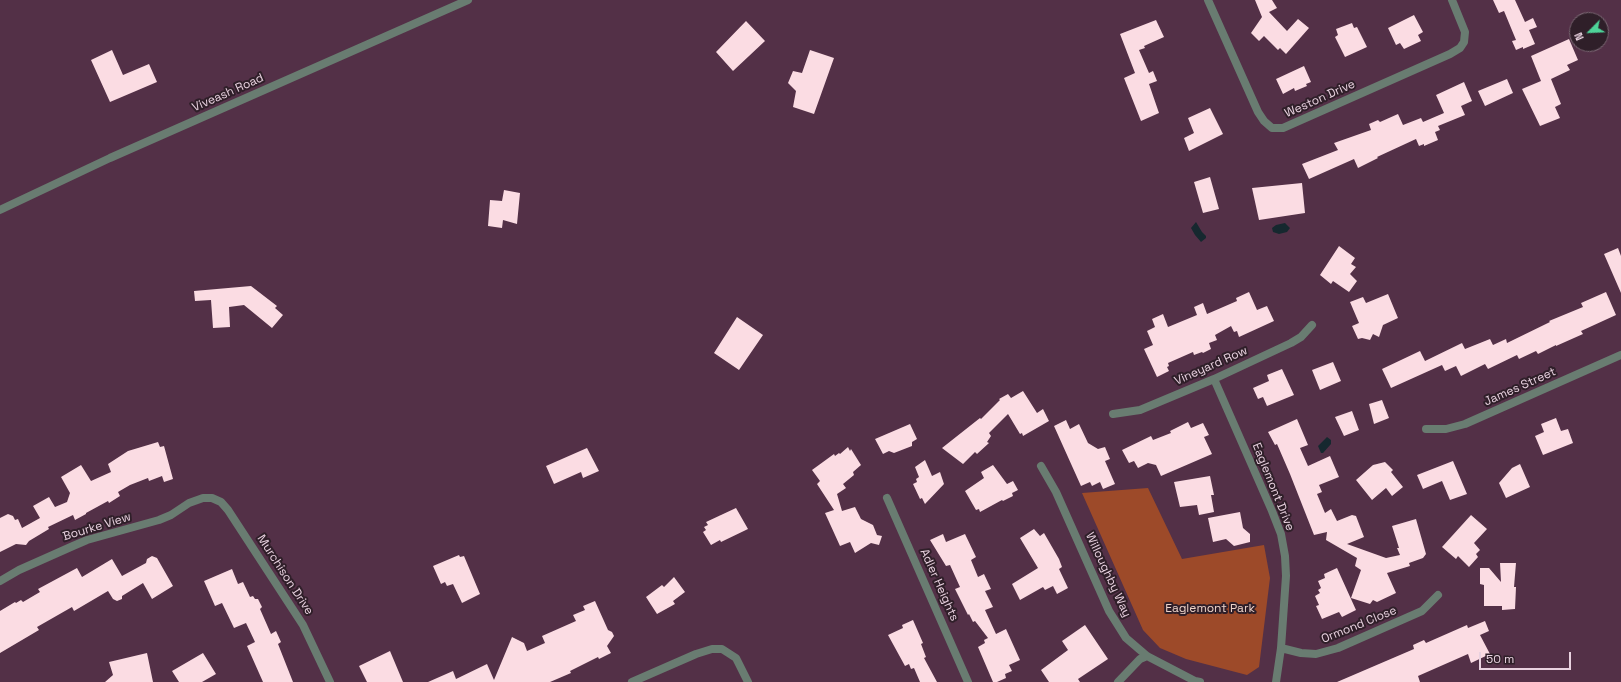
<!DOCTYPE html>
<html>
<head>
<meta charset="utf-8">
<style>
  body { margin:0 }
  #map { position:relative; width:1621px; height:682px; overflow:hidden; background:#533047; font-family:"Space Grotesk",sans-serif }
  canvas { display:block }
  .north { position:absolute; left:1569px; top:12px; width:40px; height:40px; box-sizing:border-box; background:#2f1f29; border:1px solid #796772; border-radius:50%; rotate:246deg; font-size:11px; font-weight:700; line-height:16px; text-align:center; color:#e9d2e0 }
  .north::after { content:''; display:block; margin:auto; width:14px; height:18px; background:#4ed399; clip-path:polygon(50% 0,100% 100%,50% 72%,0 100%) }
  .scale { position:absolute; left:1479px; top:652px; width:92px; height:18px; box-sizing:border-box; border:2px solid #e9d2e0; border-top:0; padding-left:5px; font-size:12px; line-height:14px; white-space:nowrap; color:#e9d2e0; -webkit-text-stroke:3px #2f1f29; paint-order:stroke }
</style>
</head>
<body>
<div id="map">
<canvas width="1621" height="682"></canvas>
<div class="north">N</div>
<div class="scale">50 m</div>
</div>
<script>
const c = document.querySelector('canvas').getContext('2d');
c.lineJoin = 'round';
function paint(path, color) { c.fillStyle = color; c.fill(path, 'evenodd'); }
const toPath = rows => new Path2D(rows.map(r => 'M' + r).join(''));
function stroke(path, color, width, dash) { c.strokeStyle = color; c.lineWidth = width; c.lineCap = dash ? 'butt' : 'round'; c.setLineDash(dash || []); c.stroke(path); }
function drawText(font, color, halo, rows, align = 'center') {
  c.font = font + ' "Space Grotesk",sans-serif'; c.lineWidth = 4; c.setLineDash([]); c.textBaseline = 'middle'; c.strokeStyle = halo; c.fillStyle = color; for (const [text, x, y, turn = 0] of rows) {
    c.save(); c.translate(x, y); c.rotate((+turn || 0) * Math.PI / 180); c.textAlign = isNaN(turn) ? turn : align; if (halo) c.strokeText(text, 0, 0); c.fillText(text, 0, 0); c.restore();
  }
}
const green = toPath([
  [1148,488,1182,559,1264,545,1270,578,1259,667,1247,675,1186,659,1160,648,1143,630,1082,493]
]);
const water = toPath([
  [1196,222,1202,232,1206,236,1206,238,1201,242,1195,235,1191,228],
  [1285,223,1290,228,1287,232,1279,234,1273,232,1272,228,1276,225],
  [1327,437,1331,440,1331,444,1323,453,1321,453,1318,446]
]);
const building = toPath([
  [1255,0,1272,0,1277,8,1269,12,1287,31,1298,19,1309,28,1286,54,1280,48,1278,50,1264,36,1259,41,1251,33,1262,17],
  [1493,0,1515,0,1525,22,1533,18,1537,27,1529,30,1535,44,1523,49,1523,47,1516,50,1512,41,1516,40,1504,11,1499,13],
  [1414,15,1423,32,1418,35,1421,41,1404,49,1400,43,1396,45,1388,28],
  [1156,20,1164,37,1144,46,1145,48,1139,50,1149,73,1153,71,1157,81,1149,84,1159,113,1141,121,1124,78,1135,73,1120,34],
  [746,21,765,41,733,71,716,52],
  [1352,23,1354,28,1357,27,1367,47,1345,57,1335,37,1338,35,1336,29],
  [1569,39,1578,60,1567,65,1570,70,1551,79,1561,104,1555,107,1560,118,1540,126,1522,89,1541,81,1531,56],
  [112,50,123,75,149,64,157,82,110,102,91,60],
  [810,50,834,58,814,114,793,107,796,91,788,83,793,71,802,73],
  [1304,66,1311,82,1306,84,1307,86,1295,91,1294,88,1283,94,1276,79],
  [1507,79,1513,93,1485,106,1478,91],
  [1464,82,1472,101,1461,106,1465,115,1438,126,1440,130,1435,132,1438,140,1424,146,1424,144,1419,146,1416,139,1377,157,1378,158,1358,168,1354,159,1309,179,1302,164,1338,150,1334,143,1371,130,1369,124,1378,120,1380,122,1398,114,1403,125,1421,118,1423,122,1444,113,1436,95],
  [1210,108,1223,134,1189,151,1184,138,1194,133,1188,118],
  [1210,177,1219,209,1203,213,1194,182],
  [1302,183,1305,213,1259,220,1252,188],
  [504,190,520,193,517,224,503,220,502,228,488,226,490,200,502,201],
  [1339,246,1355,258,1351,264,1356,267,1350,274,1357,281,1349,292,1333,281,1331,284,1320,275],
  [1618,248,1621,256,1621,293,1604,254],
  [251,286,277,306,275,308,283,315,272,328,244,305,229,307,230,327,213,328,211,300,195,301,194,291],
  [1249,292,1257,310,1267,306,1274,321,1239,337,1237,331,1234,332,1231,326,1215,335,1217,340,1209,343,1211,349,1203,353,1202,352,1194,355,1193,352,1168,363,1169,366,1167,367,1169,371,1157,377,1144,349,1153,345,1147,331,1155,327,1152,319,1163,314,1168,327,1197,315,1194,307,1203,303,1207,314,1237,301,1236,298],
  [1606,292,1616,315,1581,331,1583,334,1556,346,1556,345,1538,354,1536,351,1519,359,1517,355,1488,369,1485,364,1461,376,1456,366,1445,371,1442,365,1391,388,1382,369,1420,351,1425,361,1462,343,1465,349,1490,339,1493,345,1506,339,1507,343,1550,322,1549,321,1583,307,1581,303],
  [1388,294,1398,318,1383,325,1379,337,1373,334,1370,340,1362,338,1358,339,1352,326,1359,323,1350,302,1363,297,1366,303],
  [737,317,763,335,739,370,714,353],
  [1333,362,1341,381,1320,390,1312,370],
  [1282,369,1294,395,1267,406,1263,397,1258,399,1253,388,1269,381,1267,375],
  [1023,391,1037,413,1043,409,1049,421,1023,436,1022,433,1020,434,1008,414,989,433,991,436,987,442,989,443,977,454,975,452,963,464,942,448,980,418,981,419,1000,400,999,399,1008,394,1011,398],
  [1382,400,1389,418,1374,424,1369,404],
  [1352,411,1359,430,1344,436,1335,417],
  [1556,418,1561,431,1568,429,1573,443,1543,455,1535,436,1544,432,1541,424],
  [1297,419,1308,445,1300,448,1308,466,1330,456,1339,477,1319,485,1322,492,1317,494,1325,513,1331,509,1337,521,1352,515,1356,516,1364,537,1347,544,1386,558,1400,555,1397,548,1399,548,1392,526,1416,519,1426,554,1423,558,1409,563,1410,566,1387,573,1396,593,1377,602,1373,600,1370,604,1351,598,1361,570,1355,566,1357,558,1326,540,1327,532,1314,535,1290,474,1277,444,1275,445,1268,432],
  [1066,420,1070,429,1079,424,1088,443,1098,449,1105,447,1110,459,1105,461,1115,484,1103,489,1100,482,1092,486,1090,482,1081,486,1054,426],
  [1188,422,1191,428,1203,423,1209,435,1204,437,1212,454,1161,476,1156,465,1148,463,1138,468,1134,461,1129,463,1122,450,1151,436,1153,440,1171,433,1170,431],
  [910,424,917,439,912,442,912,446,894,453,889,451,883,454,875,439],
  [158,442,160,447,164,446,173,479,164,482,162,476,149,481,148,478,130,485,118,492,120,496,109,503,108,501,86,513,86,514,75,520,73,515,48,527,49,529,29,541,26,545,16,544,0,552,0,518,8,514,13,516,15,520,18,519,22,528,40,518,33,506,49,497,55,507,67,502,70,493,61,477,81,465,91,481,111,472,108,464,128,451],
  [848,447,850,451,851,449,861,465,853,472,854,475,843,484,846,488,837,494,842,511,855,507,861,519,873,525,877,535,882,536,879,545,871,543,855,553,850,542,840,546,825,513,834,510,817,484,820,481,812,470,834,454,835,456,839,453,840,454],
  [587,448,599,471,583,478,581,472,554,484,546,466],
  [925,460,932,476,940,472,944,484,925,504,922,498,920,499,913,484,917,482,916,479,919,477,915,467],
  [1453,461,1467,494,1450,500,1442,481,1423,489,1417,475],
  [1385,462,1393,470,1391,472,1403,487,1392,496,1386,488,1372,500,1356,480,1373,465],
  [1520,464,1530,487,1506,498,1499,483,1512,468],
  [993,465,1007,484,1013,481,1018,490,1012,493,1013,496,1003,501,1002,500,980,512,979,509,976,510,965,491,984,478,981,472],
  [1210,476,1214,495,1211,495,1214,512,1199,515,1197,505,1180,507,1174,482],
  [736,508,748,529,721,542,720,540,711,545,703,532,706,530,704,527,708,525,706,522],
  [1240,512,1243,528,1250,534,1250,542,1234,546,1226,539,1213,542,1208,518],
  [1471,515,1487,529,1474,543,1480,550,1476,554,1478,557,1469,567,1458,556,1456,559,1442,547],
  [1034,529,1040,536,1044,533,1059,559,1062,567,1059,569,1068,588,1057,594,1053,586,1045,590,1043,587,1020,600,1012,584,1038,568,1020,538],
  [943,534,946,542,965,534,976,557,971,560,978,577,984,574,991,589,985,591,993,607,985,610,996,634,1006,629,1020,660,1009,665,1012,671,1005,674,1006,678,997,682,993,682,978,647,985,643,984,640,988,638,975,621,973,622,969,614,968,615,955,589,960,587,950,565,946,566,930,540],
  [459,555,460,557,464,556,480,594,462,603,453,584,447,586,445,582,441,584,433,566],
  [152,556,157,558,173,586,152,599,143,583,122,596,122,599,117,601,113,599,108,591,74,611,72,607,37,627,39,630,0,653,0,611,15,602,16,603,21,600,23,602,40,592,38,589,77,568,82,577,112,559,122,576,146,563,147,559],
  [1500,563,1516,563,1514,587,1516,587,1515,609,1502,610,1502,606,1484,606,1484,585,1480,584,1480,568,1489,568,1501,582],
  [1337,568,1356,610,1342,617,1339,612,1322,619,1316,606,1319,605,1315,596,1320,593,1318,590,1321,588,1318,581,1325,578,1324,574],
  [232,569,238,584,243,582,250,597,253,596,255,599,258,599,262,607,260,609,271,634,276,631,281,642,278,644,293,682,263,682,247,646,255,642,246,623,234,628,222,603,215,606,204,581],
  [674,577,685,592,673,601,675,604,657,614,646,597,662,585,664,587],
  [595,601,608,630,612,632,614,636,607,646,611,653,599,659,598,657,570,671,571,673,550,682,428,682,453,671,456,679,487,664,494,680,512,637,524,643,527,651,545,643,542,636,576,621,573,615,585,610,583,606],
  [913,620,923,643,921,644,926,657,924,658,937,682,920,682,914,668,911,669,909,664,905,666,888,635,903,628,902,625],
  [1485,621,1489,631,1480,635,1490,654,1471,663,1468,654,1418,676,1420,682,1337,682,1414,649,1413,645,1424,640,1426,643,1467,625,1468,628],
  [1085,625,1108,659,1078,679,1080,682,1049,682,1041,670,1068,650,1062,641],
  [390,651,403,682,367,682,359,666],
  [147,653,153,682,105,682,113,675,109,662],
  [203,653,216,674,202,682,179,682,172,671]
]);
const minor = toPath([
  [1208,0,1258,112,1264,121,1272,128,1283,128,1450,54,1460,48,1464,42,1465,32,1452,0],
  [0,210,110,158,468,0],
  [1214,379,1272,511,1281,534,1285,556,1286,576,1281,648,1276,682],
  [1113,414,1140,410,1214,379,1291,343,1301,337,1312,325],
  [1426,429,1446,429,1465,424,1621,355],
  [1041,466,1056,492,1109,611,1126,638,1147,656,1195,681,1200,682],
  [887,498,968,682],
  [0,581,19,570,73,546,87,540,159,520,171,515,189,503,203,498,212,498,221,502,228,510,303,625,330,682],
  [1281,648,1301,653,1316,654,1338,648,1422,611,1438,595],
  [632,682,696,654,712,649,722,649,736,658,748,682],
  [1118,682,1140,659,1147,656]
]);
const streetNames = [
  ["Viveash Road",228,93,-24],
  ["Weston Drive",1320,99,-24],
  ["Vineyard Row",1211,366,-24],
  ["James Street",1520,387,-24],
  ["Eaglemont Drive",1273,487,68],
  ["Bourke View",97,527,-17],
  ["Murchison Drive",285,575,57],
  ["Willoughby Way",1108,575,65],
  ["Adler Heights",939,585,66],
  ["Ormond Close",1359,625,-22]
];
const parkNames = [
  ["Eaglemont Park",1210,609]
];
paint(green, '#9d4a29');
paint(water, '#16282f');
paint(building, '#fbdce3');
stroke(minor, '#697c71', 8);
drawText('12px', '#e9d2e0', '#2f1f29', streetNames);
drawText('12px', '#edd3c9', '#2f1f29', parkNames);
</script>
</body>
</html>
